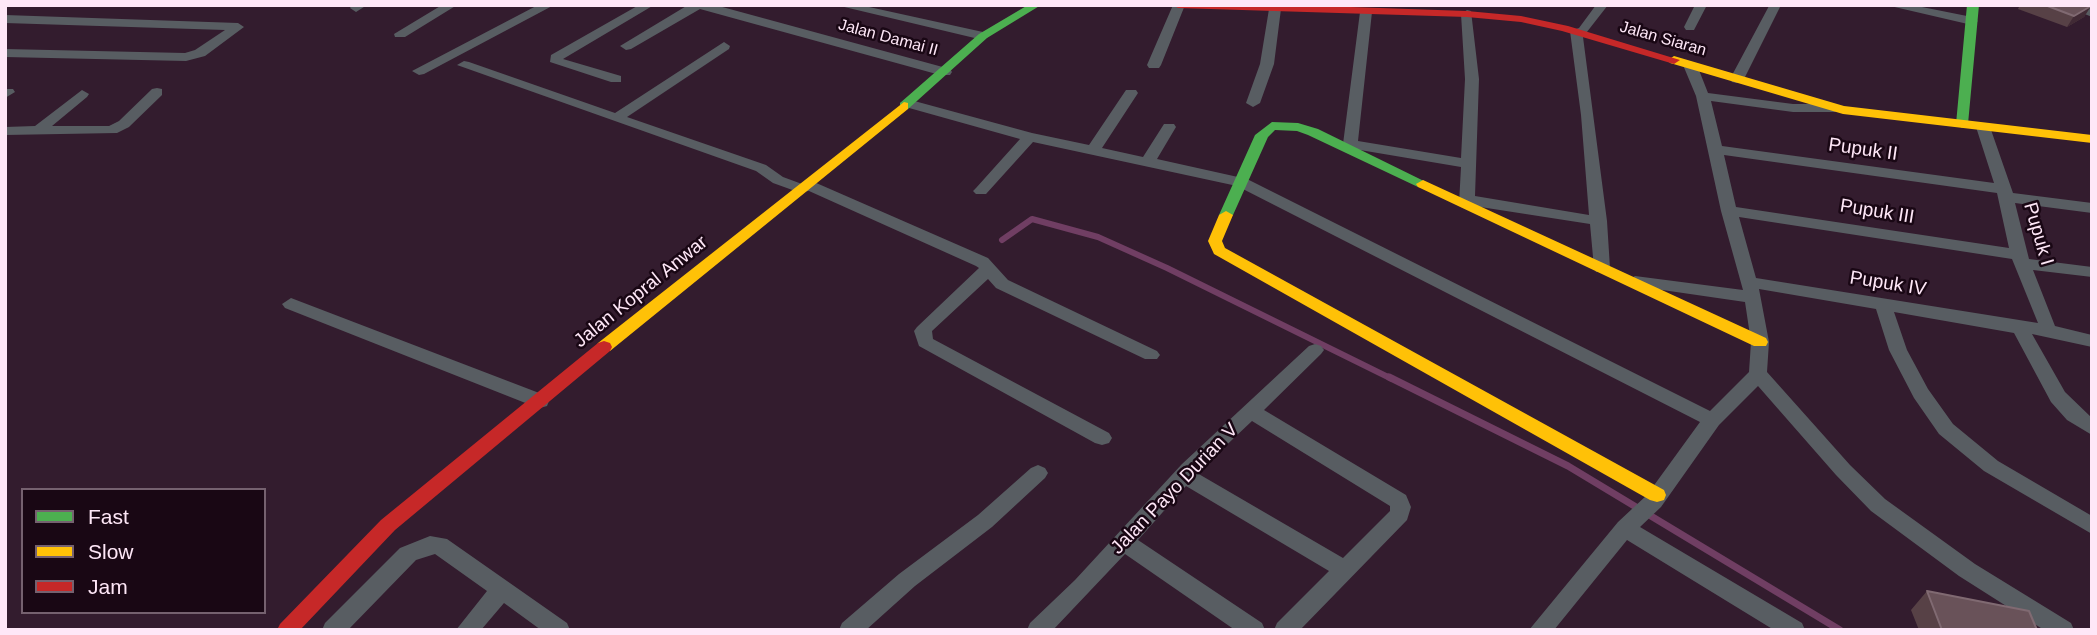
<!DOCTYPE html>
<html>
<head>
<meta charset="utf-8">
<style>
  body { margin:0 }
  #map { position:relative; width:2097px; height:635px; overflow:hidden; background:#331c2e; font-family:Helvetica,sans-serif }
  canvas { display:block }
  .frame { position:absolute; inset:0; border:7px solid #fee7f7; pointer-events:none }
  .legend { position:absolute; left:21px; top:488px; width:245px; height:126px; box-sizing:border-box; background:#190714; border:2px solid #75616f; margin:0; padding:9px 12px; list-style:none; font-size:21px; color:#fee7f7 }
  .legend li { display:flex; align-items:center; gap:14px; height:35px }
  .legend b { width:35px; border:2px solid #75616f }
</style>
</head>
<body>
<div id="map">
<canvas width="2097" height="635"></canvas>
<div class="frame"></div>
<ul class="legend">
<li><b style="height:9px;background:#4caf50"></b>Fast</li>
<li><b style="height:9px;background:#ffc107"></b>Slow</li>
<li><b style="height:9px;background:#c62828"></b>Jam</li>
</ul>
</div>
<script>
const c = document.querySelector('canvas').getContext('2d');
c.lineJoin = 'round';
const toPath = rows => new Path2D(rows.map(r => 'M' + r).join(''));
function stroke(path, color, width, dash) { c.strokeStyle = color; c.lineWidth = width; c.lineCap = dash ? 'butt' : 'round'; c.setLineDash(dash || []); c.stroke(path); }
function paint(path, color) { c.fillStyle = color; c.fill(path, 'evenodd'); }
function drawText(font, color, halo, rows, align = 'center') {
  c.font = font + ' Helvetica,sans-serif'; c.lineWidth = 5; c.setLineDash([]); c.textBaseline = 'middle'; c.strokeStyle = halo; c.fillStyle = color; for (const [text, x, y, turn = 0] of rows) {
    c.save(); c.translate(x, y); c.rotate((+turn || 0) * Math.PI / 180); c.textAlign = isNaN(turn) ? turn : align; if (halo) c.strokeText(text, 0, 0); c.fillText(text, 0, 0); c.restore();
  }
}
const streamFar1 = toPath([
  [1002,240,1032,219,1098,237,1167,268,1392,379]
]);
const stream = toPath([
  [1389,377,1568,466,1840,630]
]);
const street = toPath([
  [352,5,367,5,356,12,350,8,352,5],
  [442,5,457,5,405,37,395,37,394,34,442,5],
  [538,5,554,5,424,74,419,75,412,71,538,5],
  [639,5,654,5,563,59,621,76,621,82,611,82,550,62,551,55,639,5],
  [688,5,715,5,950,69,952,72,950,75,940,75,700,9,631,49,626,50,620,46,688,5],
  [836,5,860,5,983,32,989,36,983,40,836,5],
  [1173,5,1185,5,1161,65,1159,68,1149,68,1147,65,1173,5],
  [1275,5,1281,9,1274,64,1260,103,1253,107,1246,103,1260,64,1269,9,1275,5],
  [1596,5,1608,5,1583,37,1607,221,1610,268,1608,272,1596,272,1594,268,1590,224,1474,206,1467,209,1461,207,1459,204,1461,167,1354,149,1347,153,1340,149,1343,144,1360,12,1366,8,1372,12,1358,141,1461,158,1465,79,1461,14,1467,10,1471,11,1479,79,1475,196,1589,215,1581,115,1570,31,1579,28,1596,5],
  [1695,5,1707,5,1694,30,1686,30,1684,27,1695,5],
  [1781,5,1744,79,1737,83,1732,82,1730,79,1769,6,1781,5],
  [1886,5,1912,5,1972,17,1978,21,1972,25,1886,5],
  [2063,5,2082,5,2092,9,2092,17,2063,5],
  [5,15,238,23,244,27,205,56,186,61,5,57,5,49,185,53,195,50,225,30,5,23,5,15],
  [724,42,730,46,729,49,627,117,766,165,783,177,802,184,809,180,814,182,988,258,1008,280,1157,351,1160,355,1157,359,1145,359,996,288,988,279,932,331,933,339,1109,433,1112,438,1109,443,1102,445,1095,443,919,346,914,331,917,327,979,268,976,266,809,191,798,192,773,183,756,171,457,65,464,61,469,62,615,113,724,42],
  [1690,61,1697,65,1708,93,1793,104,1835,104,1842,108,1835,112,1793,112,1711,101,1722,146,1994,183,1976,127,1983,123,1990,127,2013,193,2092,203,2092,213,2015,203,2029,259,2092,267,2092,277,2033,270,2055,326,2092,335,2092,347,2032,334,2065,392,2092,418,2092,435,2067,420,2051,402,2014,333,1894,312,1907,350,1928,389,1953,424,1998,461,2092,516,2092,534,1984,471,1939,434,1914,398,1889,350,1876,309,1759,289,1769,342,1767,372,1850,465,1885,499,1975,564,2071,623,2074,630,2044,630,1959,576,1871,511,1836,475,1758,386,1719,425,1661,507,1640,527,1802,623,1805,630,1774,630,1627,540,1554,630,1529,630,1618,522,1647,495,1700,422,1237,186,1033,142,986,194,976,194,973,191,976,188,1020,139,902,106,900,103,907,99,1032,133,1089,145,1126,90,1136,90,1138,93,1102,148,1143,157,1164,124,1174,124,1176,127,1157,159,1247,179,1710,411,1749,372,1751,342,1745,302,1635,286,1627,281,1635,276,1743,290,1721,211,1696,96,1683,65,1690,61],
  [1724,155,1997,193,2009,248,1736,207,1724,155],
  [1739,217,2012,259,2038,323,1756,278,1739,217],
  [157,88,162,89,162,95,129,127,117,133,5,135,5,127,35,126,82,90,89,94,87,97,52,126,109,126,119,121,152,89,157,88],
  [5,89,13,89,15,92,5,98,5,89],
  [291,298,547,396,549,401,547,406,540,408,533,406,285,308,282,304,291,298],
  [1315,344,1321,346,1324,350,1321,354,1264,410,1406,495,1411,507,1407,520,1300,630,1274,630,1277,623,1329,571,1186,486,1138,540,1262,623,1265,630,1235,630,1125,554,1053,630,1027,630,1030,623,1075,580,1182,464,1309,346,1315,344],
  [1252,421,1390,506,1390,511,1343,558,1197,473,1252,421],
  [1038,465,1045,468,1048,473,1045,478,992,527,915,586,866,630,839,630,842,623,899,574,978,515,1031,468,1038,465],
  [430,536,447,539,567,623,570,630,541,630,504,603,481,630,456,630,487,591,435,554,416,560,348,630,322,630,325,623,400,548,430,536]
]);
const fast = toPath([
  [1028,5,1041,5,987,38,908,109,900,109,900,103,979,34,1028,5],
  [1967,5,1979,5,1968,124,1962,128,1956,124,1967,5],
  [1272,122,1298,123,1318,129,1430,184,1423,188,1418,187,1308,135,1297,131,1275,130,1268,137,1233,215,1226,219,1221,218,1219,215,1255,135,1272,122]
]);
const slow = toPath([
  [1674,56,1844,106,2092,135,2092,143,1843,114,1670,63,1668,60,1674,56],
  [904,102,908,103,908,109,610,351,598,351,596,347,598,343,904,102],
  [1423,180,1766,338,1768,342,1766,346,1754,346,1418,187,1416,184,1423,180],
  [1226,211,1233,215,1222,241,1225,248,1664,490,1666,495,1664,500,1657,502,1650,500,1214,254,1208,241,1219,215,1226,211]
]);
const jam = toPath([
  [1173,5,1293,5,1467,11,1521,16,1568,26,1680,60,1674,64,1562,31,1521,22,1467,17,1178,8,1173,5],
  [604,341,610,343,612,347,610,351,395,530,300,630,277,630,280,624,381,520,598,343,604,341]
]);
const wall = toPath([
  [2020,5,2090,5,2091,6,2084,17,2067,27,2018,9],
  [1927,591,2037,630,1919,630,1911,610]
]);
const shadedWall = toPath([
  [2091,6,2084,17,2067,27,2074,16]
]);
const building = toPath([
  [2045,5,2090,5,2091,6,2074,16,2045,5],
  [1927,591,2029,611,2037,630,1942,630,1927,591]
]);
const farStreetnames = [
  ["Jalan Damai II",888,38,15],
  ["Jalan Siaran",1663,39,16]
];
const streetNames = [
  ["Pupuk II",1863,150,8],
  ["Pupuk III",1877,212,9],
  ["Pupuk I",2038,234,74],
  ["Pupuk IV",1888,284,9],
  ["Jalan Kopral Anwar",641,292,-39],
  ["Jalan Payo Durian V",1175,489,-46]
];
stroke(streamFar1, '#703e63', 6);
stroke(stream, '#703e63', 7);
paint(street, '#585d62');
paint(fast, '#4caf50');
paint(slow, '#ffc107');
paint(jam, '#c62828');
paint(wall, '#574146');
paint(shadedWall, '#412a35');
paint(building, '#695259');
stroke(building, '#806a72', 2);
drawText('16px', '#fee7f7', '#190714', farStreetnames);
drawText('19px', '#fee7f7', '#190714', streetNames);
</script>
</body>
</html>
